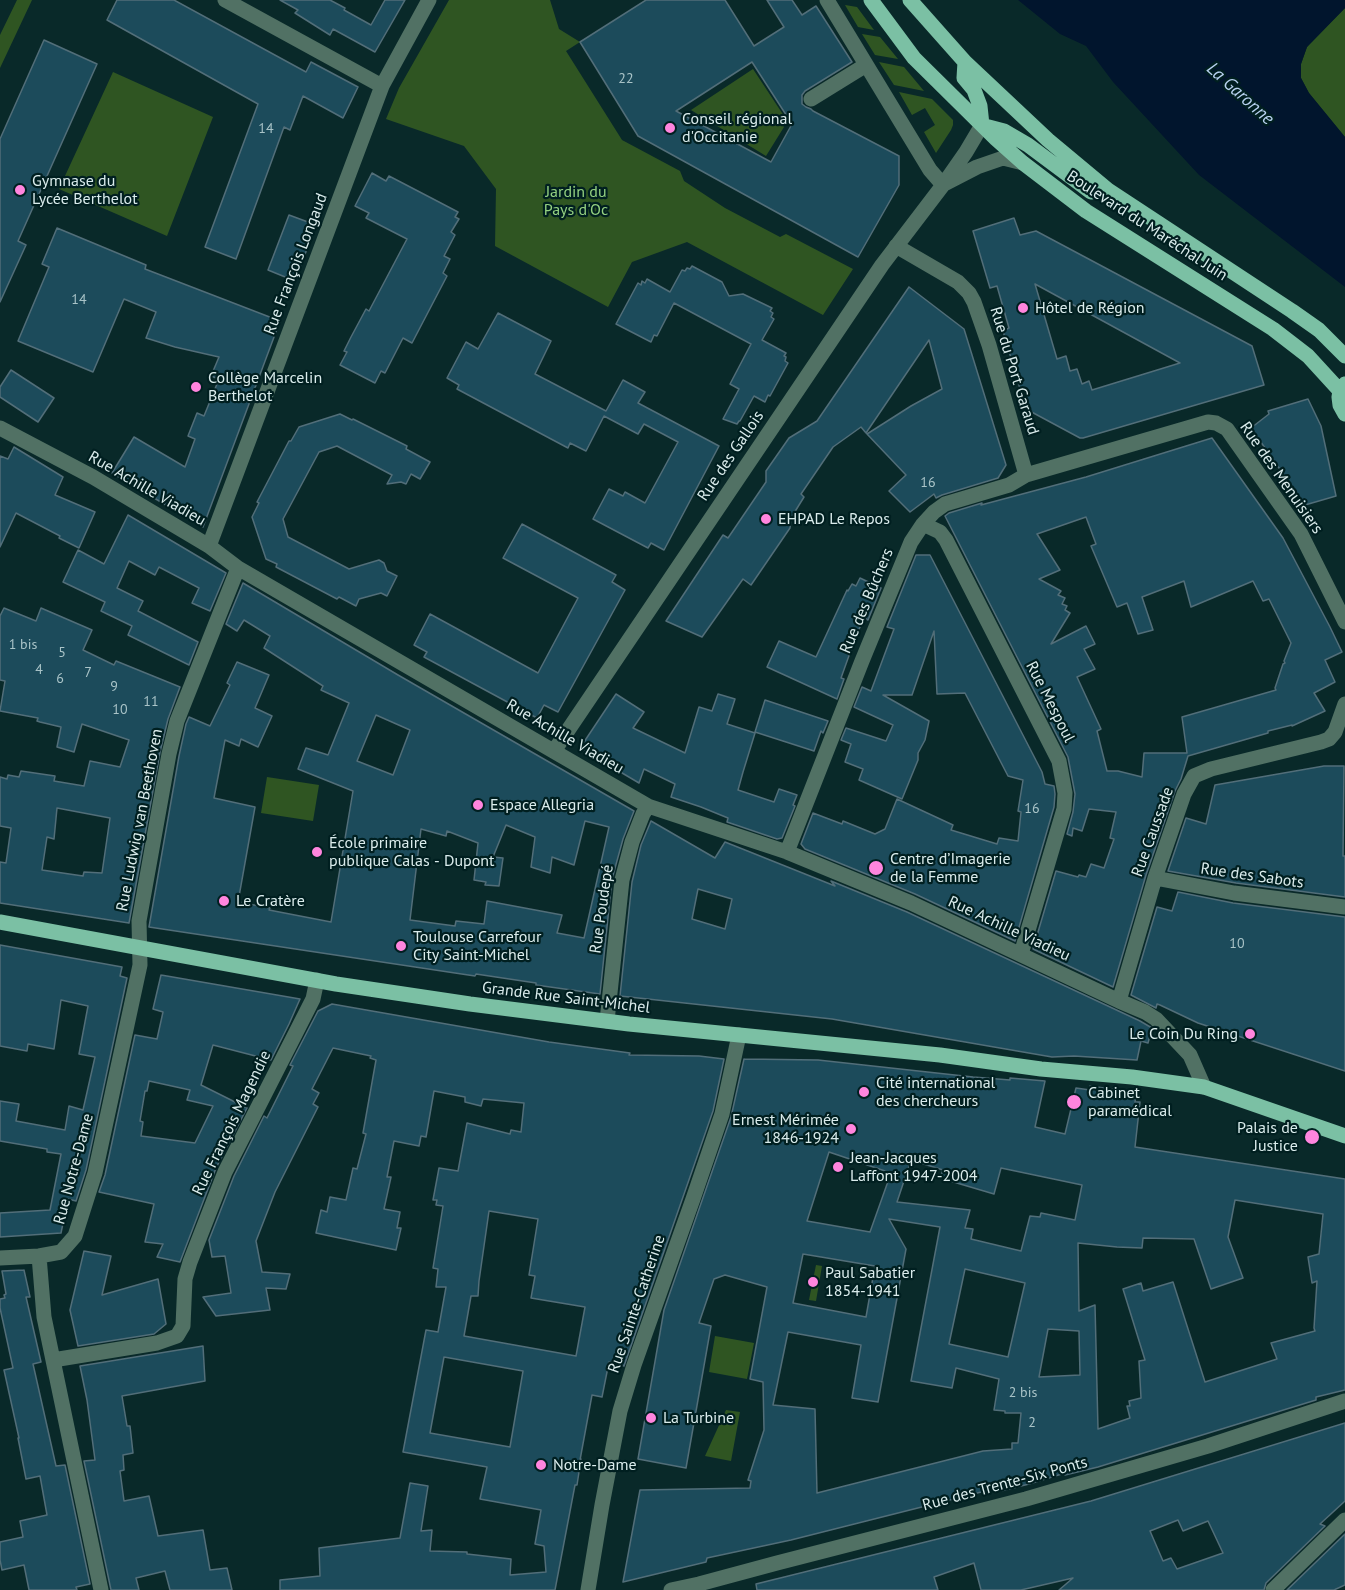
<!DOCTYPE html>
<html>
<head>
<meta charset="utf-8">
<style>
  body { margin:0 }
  canvas { display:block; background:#092929 }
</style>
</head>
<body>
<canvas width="1345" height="1590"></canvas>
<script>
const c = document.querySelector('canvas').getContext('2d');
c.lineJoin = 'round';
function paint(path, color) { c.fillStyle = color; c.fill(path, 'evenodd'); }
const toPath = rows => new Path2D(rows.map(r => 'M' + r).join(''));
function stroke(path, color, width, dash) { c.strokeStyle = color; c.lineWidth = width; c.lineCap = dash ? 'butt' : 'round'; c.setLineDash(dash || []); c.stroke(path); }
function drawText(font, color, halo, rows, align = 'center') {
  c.font = font + ' "PT Sans",sans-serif'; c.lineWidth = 4.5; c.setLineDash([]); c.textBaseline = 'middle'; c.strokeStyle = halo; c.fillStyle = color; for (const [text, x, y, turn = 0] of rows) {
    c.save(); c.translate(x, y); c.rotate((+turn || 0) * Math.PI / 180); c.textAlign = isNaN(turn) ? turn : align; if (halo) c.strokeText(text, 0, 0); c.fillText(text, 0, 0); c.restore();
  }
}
const green = toPath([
  [17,0,32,0,0,68,0,35],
  [449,0,550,0,559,29,580,42,566,51,622,140,680,171,684,181,725,208,780,237,786,234,853,269,823,315,687,242,632,262,608,307,495,246,496,189,464,146,386,119,399,88],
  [845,5,857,7,874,30,858,27],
  [1345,8,1345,137,1309,93,1301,78,1301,64,1307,47],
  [862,34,880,37,898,59,875,55],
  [879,62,904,67,924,91,894,85],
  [753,69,784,116,780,123,784,127,766,156,691,110],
  [113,72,213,117,167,236,59,189],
  [899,92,932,99,953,120,953,125,951,130,936,153,924,132,935,125,925,108,912,115],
  [267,777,319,785,313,821,261,813],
  [816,1265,822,1266,816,1301,809,1300],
  [715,1336,754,1343,747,1379,709,1372],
  [726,1410,740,1412,731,1461,705,1456]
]);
const water = toPath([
  [1018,0,1345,0,1345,8,1307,47,1301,64,1301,78,1309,93,1345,137,1345,287,1199,175,1113,82,1086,46,1060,34]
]);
const building = toPath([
  [117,0,174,0,306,72,311,62,358,87,343,118,303,96,290,130,284,127,236,259,205,247,258,104,107,20,117,0],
  [280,0,330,0,345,8,344,10,371,25,385,0,405,0,375,52,333,29,330,35,295,13,298,10,280,0],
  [646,0,725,0,754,46,784,27,767,0,792,0,802,15,816,6,852,62,805,91,802,95,802,104,806,107,811,109,813,111,899,156,899,185,858,257,638,136,580,42,646,0],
  [752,62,792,124,771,162,676,111,752,62],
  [44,40,97,64,18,241,26,245,0,302,0,139,44,40],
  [372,173,386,181,389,176,437,201,458,212,455,217,459,219,451,232,455,235,444,256,450,259,443,273,447,276,412,343,403,338,385,373,381,371,375,383,340,365,347,352,344,351,351,337,366,309,369,311,407,239,366,218,369,213,355,206,372,173],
  [289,215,316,225,295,281,268,270,289,215],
  [1014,218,1020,235,1036,231,1252,346,1264,385,1083,438,1080,438,1026,409,1003,331,1009,328,997,286,990,288,973,231,1014,218],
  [1035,284,1180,363,1092,390,1089,381,1082,384,1077,369,1070,371,1066,356,1057,359,1035,284],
  [57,228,146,265,145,269,280,321,203,527,112,473,134,437,185,467,195,439,188,436,197,413,204,416,219,379,211,376,219,357,175,347,146,338,156,312,124,299,93,372,18,341,49,267,42,264,57,228],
  [692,266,722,282,729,296,743,294,772,308,770,311,773,313,771,317,774,319,762,340,786,353,784,356,786,357,785,361,788,363,770,396,768,395,765,402,754,396,740,421,739,421,737,424,723,419,739,389,730,384,751,344,674,303,657,336,654,335,651,342,616,324,638,283,641,285,642,281,645,283,647,279,670,292,682,270,685,271,687,268,690,269,692,266],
  [909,287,964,329,1006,465,998,478,942,495,936,498,934,494,910,512,889,491,906,475,867,434,911,406,942,389,929,340,866,433,861,427,833,447,801,494,804,497,791,518,790,528,751,585,743,579,702,637,666,621,723,535,728,538,766,482,766,471,789,438,817,421,909,287],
  [498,313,551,341,535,374,606,411,623,380,645,392,638,403,719,446,664,550,651,543,648,548,593,519,609,489,623,496,625,492,645,503,678,442,644,424,638,434,604,416,586,451,570,443,568,448,457,389,459,385,447,378,466,342,478,349,498,313],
  [11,370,54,398,38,422,0,397,0,387,11,370],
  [1308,399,1321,426,1336,496,1305,505,1251,428,1269,414,1268,411,1308,399],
  [340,414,352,420,353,419,407,446,406,449,430,462,420,479,411,474,406,484,401,482,387,484,392,475,337,446,319,452,283,519,288,537,349,569,379,560,384,563,387,571,397,576,387,596,381,593,359,599,356,606,339,597,337,599,276,567,277,564,266,559,252,517,259,503,257,502,289,441,291,441,299,427,340,414],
  [1212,438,1283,538,1330,627,1342,652,1325,660,1335,682,1314,693,1325,711,1292,726,1292,725,1268,731,1268,733,1188,756,1181,779,1175,791,1146,875,1113,987,1033,949,1056,871,1078,877,1079,875,1086,877,1091,864,1104,868,1114,839,1110,838,1116,812,1089,809,1082,831,1073,828,1072,836,1067,834,1073,812,1075,794,1068,757,945,516,949,513,982,503,981,505,1086,477,1212,438],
  [1086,517,1096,544,1091,546,1117,607,1127,603,1138,634,1153,630,1142,597,1184,581,1191,607,1253,581,1263,601,1269,599,1291,643,1284,661,1285,663,1283,664,1275,688,1276,690,1182,717,1187,753,1144,753,1142,777,1118,771,1107,771,1097,731,1101,729,1077,677,1095,669,1084,649,1095,644,1086,626,1051,644,1070,613,1065,610,1067,606,1062,604,1065,598,1058,595,1061,591,1039,579,1060,570,1037,534,1086,517],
  [14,447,63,477,55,495,95,512,79,548,59,538,60,536,16,513,0,547,0,456,8,459,14,447],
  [128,515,226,573,210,611,192,603,199,588,159,567,155,575,129,561,117,588,143,601,138,611,198,642,189,665,128,635,132,626,101,611,105,602,63,582,78,550,104,564,128,515],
  [522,524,616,575,612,582,625,590,558,712,544,705,537,718,424,657,427,652,414,645,430,614,538,673,578,598,503,558,522,524],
  [916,555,930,555,1042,772,1045,784,1054,786,1055,794,1054,807,1015,941,915,894,805,849,801,844,813,813,842,824,843,821,875,834,885,829,897,799,953,825,951,830,997,844,999,838,1018,841,1021,812,1018,811,1023,780,1008,776,965,693,937,694,934,631,912,695,883,695,929,721,925,740,918,753,918,760,902,799,859,780,863,769,845,762,851,744,841,740,846,728,886,741,893,725,854,707,862,687,871,691,894,629,887,627,916,555],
  [860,578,881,588,868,620,864,618,856,636,841,678,844,679,837,699,767,667,779,641,816,657,847,590,848,591,852,584,856,586,860,578],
  [243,583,398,675,634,811,623,839,612,879,600,994,536,985,536,983,476,974,475,976,149,927,179,756,186,724,189,717,210,726,230,685,227,683,237,662,269,675,255,708,272,716,258,747,241,739,239,746,225,740,214,798,255,807,238,902,270,908,269,910,331,922,353,791,298,769,306,748,328,755,349,703,321,690,323,686,264,648,270,636,244,620,237,631,226,624,243,583],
  [376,715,410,730,393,775,357,761,376,715],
  [585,821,609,827,584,938,557,933,562,915,487,901,484,924,456,921,455,926,410,920,421,829,446,836,447,831,478,843,474,880,486,882,485,885,499,886,503,858,493,857,506,825,535,837,531,867,550,873,552,857,574,865,585,821],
  [4,608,36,621,41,608,92,630,83,650,114,665,116,661,180,687,168,719,160,752,129,923,0,903,0,862,6,863,11,828,0,826,0,777,7,779,8,775,19,777,21,771,55,776,54,781,84,786,90,761,120,767,129,740,82,724,74,752,57,747,61,727,40,722,37,721,38,718,0,711,5,681,0,680,0,616,4,608],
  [57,808,110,818,102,873,84,872,83,876,42,870,47,837,54,839,57,808],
  [616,694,644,712,633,728,685,753,699,707,712,711,718,694,735,699,727,724,755,733,743,772,738,790,774,802,779,789,797,795,793,805,795,806,782,838,777,839,727,822,728,818,701,807,671,797,675,784,644,769,639,783,580,748,616,694],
  [765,700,828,721,823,733,821,731,814,751,755,732,765,700],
  [1324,766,1344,766,1343,856,1345,856,1345,897,1236,883,1168,871,1186,818,1206,824,1215,785,1324,766],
  [651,821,715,858,725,842,835,886,831,881,907,912,1140,1021,1152,1028,1148,1043,1141,1041,1137,1060,1074,1056,1052,1057,832,1019,620,996,632,882,641,845,651,821],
  [698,889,732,899,725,929,692,919,698,889],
  [1178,892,1233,903,1345,917,1345,1071,1198,1023,1160,1005,1157,1004,1156,1008,1131,995,1157,907,1172,911,1178,892],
  [0,945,122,967,120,976,127,978,86,1170,76,1201,68,1199,61,1233,0,1237,0,1213,50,1210,61,1154,47,1152,47,1149,0,1141,0,1101,19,1104,16,1121,65,1130,69,1106,83,1110,95,1057,79,1054,88,1006,61,1000,54,1049,28,1044,27,1051,0,1046,0,945],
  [161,975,300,999,289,1024,271,1060,213,1045,201,1085,247,1108,216,1168,180,1262,157,1257,163,1244,145,1242,154,1204,99,1192,105,1175,135,1035,157,1039,163,1012,153,1009,161,975],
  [149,1081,190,1090,187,1100,213,1106,195,1143,141,1136,143,1122,140,1121,145,1091,147,1091,149,1081],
  [332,1004,549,1042,630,1053,629,1055,699,1056,724,1059,713,1111,624,1366,609,1362,602,1397,592,1395,580,1460,581,1459,577,1485,575,1485,555,1590,280,1590,280,1580,320,1576,319,1548,400,1538,410,1483,428,1486,421,1531,432,1530,430,1551,467,1552,467,1554,511,1559,510,1575,546,1572,544,1546,535,1544,541,1510,480,1499,487,1467,403,1452,426,1330,438,1332,446,1287,436,1287,438,1269,433,1268,443,1206,436,1205,437,1200,433,1200,439,1168,458,1171,467,1123,510,1134,511,1130,521,1132,524,1103,483,1099,481,1106,465,1102,465,1097,434,1091,426,1137,421,1136,419,1146,394,1141,387,1177,391,1177,384,1209,400,1212,397,1228,401,1228,396,1250,316,1233,321,1210,327,1212,330,1197,346,1200,353,1168,357,1169,366,1134,363,1133,376,1060,370,1058,371,1056,333,1048,312,1089,319,1093,313,1104,318,1107,275,1192,256,1241,262,1272,290,1274,286,1289,266,1288,270,1310,216,1316,203,1297,231,1293,225,1256,212,1257,209,1240,234,1176,264,1116,267,1118,293,1066,290,1065,318,1011,332,1004],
  [489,1211,538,1219,529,1275,535,1276,531,1298,585,1307,576,1356,464,1336,471,1296,478,1296,479,1281,489,1211],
  [444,1357,523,1371,510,1447,430,1433,444,1357],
  [744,1059,818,1060,973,1077,1010,1080,1010,1078,1045,1081,1035,1127,1065,1134,1076,1088,1090,1090,1090,1086,1131,1092,1131,1094,1136,1095,1135,1102,1140,1102,1135,1147,1345,1179,1345,1390,1316,1397,1316,1400,1098,1467,1065,1475,1065,1473,1029,1484,1001,1491,1001,1487,791,1540,707,1558,706,1562,623,1582,640,1490,750,1488,751,1481,748,1480,764,1430,763,1382,750,1379,767,1287,725,1275,714,1279,699,1323,711,1326,686,1468,638,1459,664,1310,731,1117,744,1059],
  [829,1152,891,1173,870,1232,807,1221,829,1152],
  [911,1160,943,1170,940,1178,994,1194,1001,1168,1082,1185,1075,1220,1041,1213,1040,1217,1030,1216,1021,1251,971,1239,973,1229,965,1228,970,1210,897,1202,911,1160],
  [1235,1200,1323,1214,1319,1254,1308,1257,1312,1283,1317,1281,1314,1328,1315,1331,1271,1343,1277,1359,1205,1382,1173,1282,1143,1291,1141,1283,1123,1289,1145,1360,1139,1361,1141,1398,1129,1401,1130,1406,1127,1406,1130,1418,1098,1429,1095,1305,1079,1311,1078,1243,1117,1247,1142,1248,1143,1238,1194,1239,1211,1289,1243,1278,1228,1237,1235,1200],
  [889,1219,940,1227,911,1381,952,1388,956,1368,999,1379,994,1410,1005,1411,1005,1413,1021,1413,1018,1443,1012,1443,1012,1449,983,1451,817,1493,815,1409,773,1405,788,1332,861,1345,852,1398,878,1402,906,1249,889,1219],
  [803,1254,875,1266,866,1317,793,1303,803,1254],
  [965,1269,1025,1283,1008,1357,949,1344,965,1269],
  [1048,1329,1079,1331,1080,1375,1039,1377,1048,1329],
  [84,1251,111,1256,102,1295,158,1279,166,1324,154,1334,78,1346,70,1310,84,1251],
  [24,1270,30,1297,26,1297,41,1362,33,1364,56,1466,65,1465,90,1584,76,1587,77,1590,29,1590,24,1565,2,1570,0,1560,0,1542,23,1537,20,1521,47,1515,40,1476,26,1479,18,1438,19,1438,4,1370,13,1368,0,1308,0,1299,5,1298,4,1295,6,1294,2,1271,24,1270],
  [203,1346,205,1381,122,1396,127,1426,130,1426,133,1453,123,1455,124,1470,120,1471,124,1501,149,1496,158,1536,203,1530,210,1570,227,1568,232,1590,170,1590,165,1571,136,1578,139,1590,111,1590,84,1461,95,1460,87,1400,80,1366,203,1346],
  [1345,1423,1345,1501,1320,1524,1325,1526,1266,1583,1264,1590,1059,1590,1073,1578,1021,1590,981,1590,974,1563,934,1577,938,1590,757,1590,756,1584,1091,1501,1345,1423],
  [1178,1520,1183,1531,1208,1521,1223,1553,1177,1569,1171,1558,1163,1561,1150,1531,1178,1520],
  [1345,1534,1345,1585,1334,1590,1287,1590,1345,1534]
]);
const minor = toPath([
  [225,0,382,86],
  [827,0,930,170,943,185],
  [811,99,866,65],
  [946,183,977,167,1003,158,1023,163],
  [896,246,958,282,969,293,974,302,989,345,1026,475],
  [0,428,93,477,209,546,238,568,648,806,787,852,911,903,1119,1001,1145,1012,1156,1019,1190,1055,1204,1087],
  [923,524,940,532,946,540,1059,761,1065,793,1064,809,1021,954],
  [209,546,382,86,429,0],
  [554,751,882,265,943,185,966,152,982,125],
  [787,852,862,661,911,542,923,524,934,512,945,504,1009,485,1026,475,1208,422,1216,423,1227,429,1301,534,1345,622],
  [1155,878,1234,893,1345,907],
  [1119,1001,1155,878,1184,794,1194,776,1211,769,1321,742,1329,739,1335,732,1345,704],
  [607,1021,622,880,632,842,643,814,648,806],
  [39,1256,44,1317,101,1590],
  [0,1258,39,1256,61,1252,75,1236,95,1173,140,965,139,921,169,754,177,721,238,568],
  [53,1360,157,1343,177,1336,183,1326,185,1279,190,1262,225,1172,313,999,317,980],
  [588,1590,602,1505,620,1411,634,1365,693,1199,722,1114,739,1035],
  [671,1590,699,1584,777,1563,1026,1499,1208,1446,1345,1401],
  [1273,1590,1345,1520]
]);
const major = toPath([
  [871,0,914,58,996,139,1023,163,1086,211,1273,329,1308,356,1340,391],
  [910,0,965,62,1048,140,1108,190,1292,311,1319,330,1345,356],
  [965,62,964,78,974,90,980,106,982,125],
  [985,126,1004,131,1028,145,1091,192,1108,190],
  [1345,384,1340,391,1339,397,1340,405,1345,414],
  [0,922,336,984,470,1004,629,1024,940,1055,1041,1069,1132,1077,1204,1087,1345,1136]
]);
const markers = [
  [670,128,6,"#ff85de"],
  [20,190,6,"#ff85de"],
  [1023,308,6,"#ff85de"],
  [196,387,6,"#ff85de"],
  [766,519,6,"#ff85de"],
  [478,805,6,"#ff85de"],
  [317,852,6,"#ff85de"],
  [876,868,8,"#ff85de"],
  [224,901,6,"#ff85de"],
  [401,946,6,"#ff85de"],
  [1250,1034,6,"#ff85de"],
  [864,1092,6,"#ff85de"],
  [1074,1102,8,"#ff85de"],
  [851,1129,6,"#ff85de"],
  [1312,1137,8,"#ff85de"],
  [838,1167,6,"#ff85de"],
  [813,1282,6,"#ff85de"],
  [651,1418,6,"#ff85de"],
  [541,1465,6,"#ff85de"]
];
const numberNames = [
  ["22",626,79],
  ["14",266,129],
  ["14",79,300],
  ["16",928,483],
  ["1 bis",23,645],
  ["5",62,653],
  ["4",39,670],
  ["7",88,673],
  ["6",60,679],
  ["9",114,687],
  ["11",151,702],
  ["10",120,710],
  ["16",1032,809],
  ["10",1237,944],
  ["2 bis",1023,1393],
  ["2",1032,1423]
];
const poiNames = [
  ["Conseil régional",682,119],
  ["d'Occitanie",682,137],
  ["Gymnase du",32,181],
  ["Lycée Berthelot",32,199],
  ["Hôtel de Région",1035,308],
  ["Collège Marcelin",208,378],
  ["Berthelot",208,396],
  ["EHPAD Le Repos",778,519],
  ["Espace Allegria",490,805],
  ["École primaire",329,843],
  ["publique Calas - Dupont",329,861],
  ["Centre d’Imagerie",890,859],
  ["de la Femme",890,877],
  ["Le Cratère",236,901],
  ["Toulouse Carrefour",413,937],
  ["City Saint-Michel",413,955],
  ["Le Coin Du Ring",1238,1034,"right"],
  ["Cité international",876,1083],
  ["des chercheurs",876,1101],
  ["Cabinet",1088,1093],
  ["paramédical",1088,1111],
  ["Ernest Mérimée",839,1120,"right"],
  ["1846-1924",839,1138,"right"],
  ["Palais de",1298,1128,"right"],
  ["Justice",1298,1146,"right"],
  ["Jean-Jacques",850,1158],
  ["Laffont 1947-2004",850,1176],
  ["Paul Sabatier",825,1273],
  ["1854-1941",825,1291],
  ["La Turbine",663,1418],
  ["Notre-Dame",553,1465]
];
const parkNames = [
  ["Jardin du",576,192],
  ["Pays d'Oc",576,210]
];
const streetNames = [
  ["Boulevard du Maréchal Juin",1147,226,33],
  ["Rue François Longaud",296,264,-69],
  ["Rue du Port Garaud",1014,371,73],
  ["Rue des Gallois",731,456,-56],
  ["Rue des Menuisiers",1281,478,55],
  ["Rue Achille Viadieu",147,489,30],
  ["Rue des Bûchers",867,601,-67],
  ["Rue Mespoul",1050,702,63],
  ["Rue Achille Viadieu",565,737,30],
  ["Rue Ludwig van Beethoven",140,820,-79],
  ["Rue Caussade",1153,832,-70],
  ["Rue des Sabots",1252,876,8],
  ["Rue Poudepé",602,909,-82],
  ["Rue Achille Viadieu",1009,929,25],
  ["Grande Rue Saint-Michel",566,998,7],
  ["Rue François Magendie",232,1123,-64],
  ["Rue Notre-Dame",74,1169,-75],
  ["Rue Sainte-Catherine",637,1304,-71],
  ["Rue des Trente-Six Ponts",1005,1484,-15]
];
const waterNames = [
  ["La Garonne",1240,94,42]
];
paint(green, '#2f5522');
paint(water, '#01152d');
paint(building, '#1c4b5b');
stroke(building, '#526e79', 1.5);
stroke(minor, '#517164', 15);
stroke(major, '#7bc0a4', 15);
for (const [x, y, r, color] of markers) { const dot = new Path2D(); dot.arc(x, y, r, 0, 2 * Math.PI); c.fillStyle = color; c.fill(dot); stroke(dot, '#001f20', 2); }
drawText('14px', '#aac4c8', null, numberNames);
drawText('16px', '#daecec', '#001f20', poiNames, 'left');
drawText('16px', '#94d181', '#001f20', parkNames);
drawText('16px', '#daecec', '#001f20', streetNames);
drawText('italic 18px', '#b8d2f0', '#001f20', waterNames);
</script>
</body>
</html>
